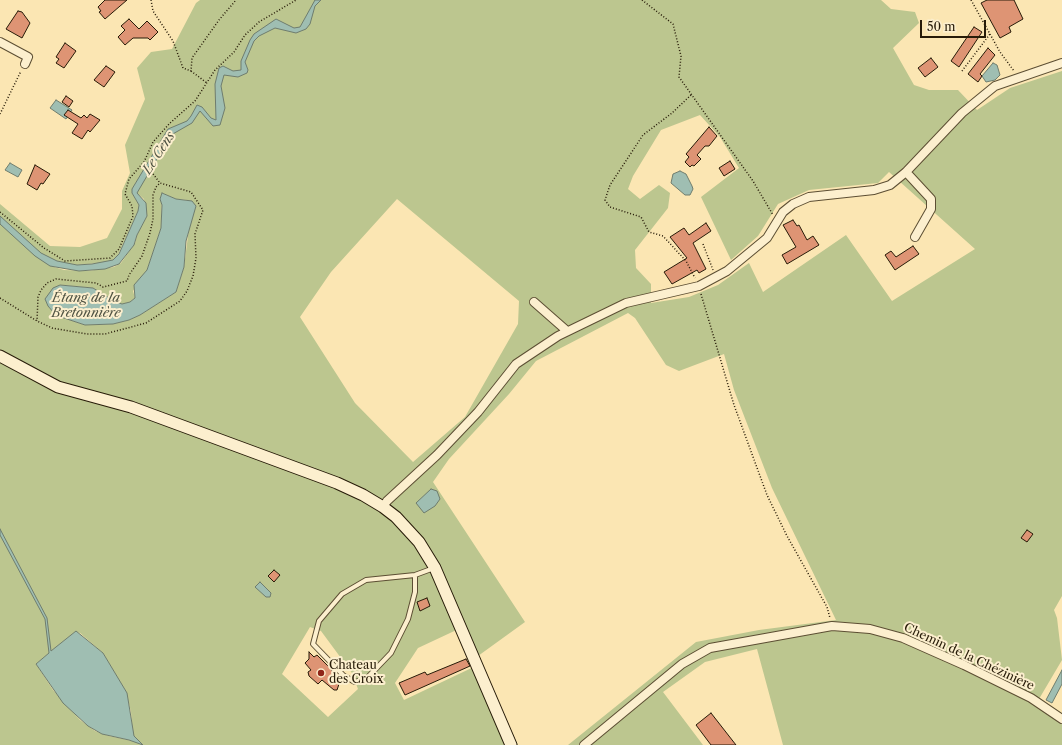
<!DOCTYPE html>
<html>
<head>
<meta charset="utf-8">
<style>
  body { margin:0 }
  #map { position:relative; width:1062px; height:745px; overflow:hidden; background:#fbe6b3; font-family:"Libre Caslon Text",serif }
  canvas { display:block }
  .scale { position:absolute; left:920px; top:20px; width:66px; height:18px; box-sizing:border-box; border:2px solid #271b08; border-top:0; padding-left:5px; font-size:12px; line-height:14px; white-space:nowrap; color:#271b08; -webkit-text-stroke:3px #fcefce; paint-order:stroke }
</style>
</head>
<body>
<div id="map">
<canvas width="1062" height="745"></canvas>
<div class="scale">50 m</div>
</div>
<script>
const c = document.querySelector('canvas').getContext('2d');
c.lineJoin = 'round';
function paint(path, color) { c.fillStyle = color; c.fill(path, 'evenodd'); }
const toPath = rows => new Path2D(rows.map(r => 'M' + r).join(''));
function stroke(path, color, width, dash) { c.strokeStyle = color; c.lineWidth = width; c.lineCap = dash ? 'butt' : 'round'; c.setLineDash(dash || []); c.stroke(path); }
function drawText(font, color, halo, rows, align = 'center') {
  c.font = font + ' "Libre Caslon Text",serif'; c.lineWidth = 4; c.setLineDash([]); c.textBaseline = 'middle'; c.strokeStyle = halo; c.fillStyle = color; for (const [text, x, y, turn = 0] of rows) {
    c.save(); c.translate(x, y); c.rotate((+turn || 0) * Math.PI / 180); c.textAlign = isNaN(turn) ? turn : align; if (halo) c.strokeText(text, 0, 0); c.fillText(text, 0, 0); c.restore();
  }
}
const green = toPath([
  [200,0,881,0,891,9,915,12,919,23,893,48,914,85,929,90,958,90,977,110,1010,88,1062,71,1062,596,1054,610,1057,618,1062,660,1039,699,1062,713,1062,745,783,745,757,649,705,662,663,692,703,745,568,745,696,642,759,630,836,620,772,488,734,390,724,354,679,371,666,365,635,318,628,313,536,361,509,394,449,459,433,482,525,622,478,656,465,626,418,648,395,683,404,700,480,664,518,745,0,745,0,204,50,246,80,247,107,238,122,209,122,191,130,173,125,145,145,99,137,68,151,52,172,49,196,3],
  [700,115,720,137,739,168,701,197,731,260,758,236,778,204,809,190,878,183,889,172,975,249,892,301,846,235,763,292,749,263,718,285,689,297,651,303,651,284,636,268,635,250,668,208,670,193,659,185,640,199,628,189,633,176,661,130],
  [136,182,137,193,144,199,147,216,137,235,135,243,121,263,114,267,88,271,64,270,51,266,61,263,77,265,110,262,117,257,138,211,139,205,132,193],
  [162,193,176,199,187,200,189,228,184,267,176,292,140,315,129,320,113,324,85,325,58,316,54,313,48,306,60,285,93,288,114,301,122,304,130,302,135,298,133,291,147,270,161,228],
  [397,199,519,301,518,324,465,417,413,462,355,403,300,317,331,272],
  [310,627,321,631,352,673,358,689,328,717,282,674],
  [75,632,80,633,103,653,126,692,131,712,133,741,109,736,95,731,80,720,53,690,36,664]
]);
const water = toPath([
  [315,0,321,0,315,6,310,24,306,29,296,33,275,28,259,36,254,41,245,62,248,70,247,73,238,77,224,75,221,86,225,108,220,125,213,126,200,111,192,123,171,135,137,193,146,203,147,216,137,235,134,245,119,264,105,269,79,271,50,266,35,256,0,224,0,216,41,253,57,261,77,265,92,264,113,260,119,254,138,211,139,205,132,193,132,189,168,129,187,121,191,116,197,105,202,107,211,118,216,120,215,84,219,68,223,66,233,71,241,70,241,61,250,40,254,34,276,19,294,28,300,27,315,0],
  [993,63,997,65,1000,75,995,80,986,82,982,76,993,63],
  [56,100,72,110,66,119,50,108,56,100],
  [10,163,22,170,18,177,5,170,10,163],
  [680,171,686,174,692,186,693,189,690,195,685,195,671,183,673,174,680,171],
  [162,193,176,199,192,201,196,206,186,241,184,267,176,292,140,315,129,320,113,324,85,325,58,316,54,313,48,306,45,299,53,288,60,285,93,288,114,301,122,304,130,302,135,298,134,285,147,270,161,228,162,205,160,199,162,193],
  [431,489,437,491,440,499,435,506,424,513,416,503,431,489],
  [0,529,47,618,51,651,76,631,103,653,127,693,134,736,143,745,129,740,102,734,88,726,63,703,36,664,49,653,45,619,0,535,0,529],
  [260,582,271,593,270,597,266,597,255,587,260,582],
  [1062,670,1062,684,1052,703,1046,700,1062,670]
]);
const building = toPath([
  [105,0,127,0,105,19,99,12,101,11,98,7,105,0],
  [987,0,1014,0,1023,19,1009,27,1011,32,1000,38,981,3,987,0],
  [18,11,22,12,30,23,22,38,6,29,18,11],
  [129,19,139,29,147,21,158,32,150,40,148,38,133,38,125,45,118,37,125,30,121,26,129,19],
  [974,27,982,32,959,67,951,61,974,27],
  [65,43,76,51,64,68,56,63,59,59,56,57,65,43],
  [988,48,995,55,980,74,982,76,978,82,968,74,988,48],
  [931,58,938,67,925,77,918,68,931,58],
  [106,66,115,72,104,87,94,80,106,66],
  [66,96,73,101,69,107,62,102,66,96],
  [68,110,81,118,84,115,87,118,90,114,100,120,90,132,88,130,82,139,72,133,78,124,64,115,68,110],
  [709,127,717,136,709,146,705,146,697,155,701,159,694,166,692,165,690,167,685,162,689,157,686,154,709,127],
  [730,161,735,169,724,176,719,168,730,161],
  [35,165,50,174,43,184,41,183,37,190,27,184,35,165],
  [793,220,797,226,799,225,807,240,813,236,819,245,787,264,782,255,796,247,783,225,793,220],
  [706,223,711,231,693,243,706,269,699,273,697,270,672,284,664,272,687,258,670,237,684,228,689,235,706,223],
  [913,246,919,254,895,270,885,255,891,251,896,257,913,246],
  [1027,530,1033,534,1027,542,1021,538,1027,530],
  [274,570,280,575,274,582,268,576,274,570],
  [427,598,430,606,420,611,417,602,427,598],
  [309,652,314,657,317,655,330,668,335,675,332,677,339,684,337,690,334,690,322,680,318,684,309,676,308,672,311,670,305,663,309,659,309,652],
  [466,659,470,666,405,695,399,683,425,672,427,675,466,659],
  [711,713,736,745,711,745,696,725,711,713]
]);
const path = toPath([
  [151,0,153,11,173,41,183,68,191,71,192,58,219,20,236,0],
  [642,0,673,24,681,56,679,77,753,181,773,215],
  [971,0,1000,52,1014,71],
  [191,71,207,83],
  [962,71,990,34],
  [691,95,672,113,643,135,610,185,605,200,610,207,641,217,649,232,663,236,686,261,695,278],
  [0,114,21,71],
  [144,162,160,183],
  [0,212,44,248,65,261,110,258,119,249,133,216,132,206,125,194,129,179,144,162,153,142,170,123,195,101,215,70,234,52,245,35,259,22,296,0],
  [703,244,713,270],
  [701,294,734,405,767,495,787,536,827,607,830,618],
  [0,298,37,321,52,328,87,334,105,334,146,323,180,301,187,291,193,276,196,258,195,234,203,210,191,192,160,183,156,187,153,195,153,219,150,233,142,256,129,275,127,281,103,287,96,283,56,279,47,283,41,290,38,297,37,321]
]);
const lane = toPath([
  [415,575,415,592,408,619,391,653,367,678,355,682,344,676,313,644,319,621,342,594,366,580,415,575,434,568]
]);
const street = toPath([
  [0,42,28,57,25,64],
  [906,172,931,199,931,209,915,237],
  [534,302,567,331],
  [383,507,387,501,437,455,478,412,516,364,558,336,626,303,699,286,727,271,767,238,783,212,793,204,809,197,874,190,890,185,906,172,962,113,995,86,1062,63],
  [584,745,682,664,710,648,832,626,870,629,903,638,964,665,1031,698,1062,719]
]);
const secondary = toPath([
  [0,356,58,387,131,407,337,483,363,495,383,507,396,517,419,542,435,568,511,745]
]);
const markers = [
  [321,673,4,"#8f2418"]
];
const streetNames = [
  ["Chemin de la Chézinière",969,657,25]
];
const poiNames = [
  ["Chateau",329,666],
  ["des Croix",329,680]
];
const waterNames = [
  ["Le Cens",159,153,-57],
  ["Étang de la",86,298],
  ["Bretonnière",86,313]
];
paint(green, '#bcc68f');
paint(water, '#9fbeb2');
stroke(water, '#6f7d6e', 1);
paint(building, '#de9474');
stroke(building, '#271b08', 1);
stroke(lane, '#5c4e33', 6);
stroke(street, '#5c4e33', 10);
stroke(secondary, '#271b08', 13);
stroke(path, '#271b08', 1.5, [1, 2]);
stroke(lane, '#fcefce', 4);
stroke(street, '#fcefce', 8);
stroke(secondary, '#fcefce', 11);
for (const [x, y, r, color] of markers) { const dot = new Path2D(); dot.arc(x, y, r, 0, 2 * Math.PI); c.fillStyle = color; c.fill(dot); stroke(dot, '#fcefce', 1.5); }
drawText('12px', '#271b08', '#fcefce', streetNames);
drawText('12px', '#271b08', '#fcefce', poiNames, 'left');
drawText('italic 13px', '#515444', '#fcefce', waterNames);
</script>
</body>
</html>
